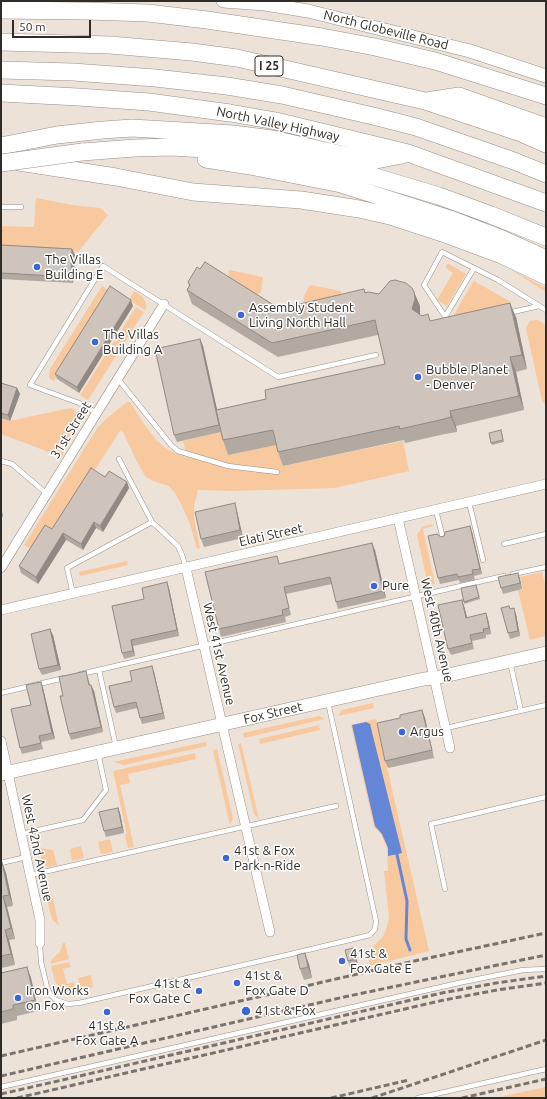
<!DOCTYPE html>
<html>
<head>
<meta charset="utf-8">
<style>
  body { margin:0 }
  #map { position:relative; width:547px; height:1099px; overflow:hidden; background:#ede2d8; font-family:Ubuntu,sans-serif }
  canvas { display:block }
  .frame { position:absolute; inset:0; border:2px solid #302c28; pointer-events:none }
  .scale { position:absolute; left:12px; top:20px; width:79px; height:18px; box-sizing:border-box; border:2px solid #302c28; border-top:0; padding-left:5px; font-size:12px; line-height:14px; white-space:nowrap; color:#302c28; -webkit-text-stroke:3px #fff; paint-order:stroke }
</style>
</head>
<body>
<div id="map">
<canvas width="547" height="1099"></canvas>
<div class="frame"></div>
<div class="scale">50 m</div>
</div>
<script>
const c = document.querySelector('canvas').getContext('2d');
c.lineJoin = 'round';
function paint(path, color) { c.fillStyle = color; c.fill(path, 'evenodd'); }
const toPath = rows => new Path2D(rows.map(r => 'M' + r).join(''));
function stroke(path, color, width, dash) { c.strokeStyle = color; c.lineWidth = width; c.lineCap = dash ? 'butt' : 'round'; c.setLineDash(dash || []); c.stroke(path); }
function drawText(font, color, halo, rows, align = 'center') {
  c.font = font + ' Ubuntu,sans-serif'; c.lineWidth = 3; c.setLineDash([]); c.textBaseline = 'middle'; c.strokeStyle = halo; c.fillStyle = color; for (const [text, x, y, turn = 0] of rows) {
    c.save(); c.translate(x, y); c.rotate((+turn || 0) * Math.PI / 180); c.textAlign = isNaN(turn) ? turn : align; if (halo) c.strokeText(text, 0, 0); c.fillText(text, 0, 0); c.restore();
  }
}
const green = toPath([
  [36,198,72,205,100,208,108,215,78,252,59,249,1,249,1,226,34,227],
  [447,264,449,264,466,274,447,306,437,300,453,273,446,268],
  [508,268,546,288,546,292],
  [229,270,263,277,261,292,256,296,228,279],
  [474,281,509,301,511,304,511,307,452,318,473,282],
  [310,285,341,291,342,298,303,305,304,296],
  [102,286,110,291,54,381,50,379,49,376,50,369],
  [134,291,143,297,147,306,145,310,129,300],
  [136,307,144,312,88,400,80,395],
  [535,320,538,320,546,325,546,405,542,401,526,328,530,321],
  [127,402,130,402,144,424,157,441,170,451,187,457,183,441,222,432,228,455,278,444,283,466,403,441,409,471,335,488,233,491,198,490,194,506,194,518,200,548,197,549,190,524,182,506,175,493,169,486,153,481,146,477,139,466,122,430,119,432,55,533,34,551,24,545,98,427,107,418],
  [70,408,74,409,79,421,62,457,1,434,1,418,10,421],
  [432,524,433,526,423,529,435,584,428,585,417,535,422,527],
  [127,561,128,565,80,576,79,572],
  [542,572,546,588,546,636,530,640,518,590,523,589,520,577],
  [373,703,374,708,338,716,342,710],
  [319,716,325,719,244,738,243,733],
  [376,719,429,951,370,966,366,951,370,949,382,938,386,930,389,918,384,871,388,871,387,848,381,834,374,827,351,725],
  [319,725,320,730,260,744,259,739],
  [206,742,207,746,124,765,113,762],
  [241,743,259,819,254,814,238,744],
  [217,749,233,819,230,825,213,750],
  [195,753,196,759,128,774,130,783,120,785,134,847,128,848,125,835,127,834,113,771],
  [110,839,113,852,101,854,98,842],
  [81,846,84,858,72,861,70,849],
  [39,848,53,850,57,865,48,867,42,862],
  [44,887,52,895,59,926,52,919],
  [63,943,65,943,69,959,50,964,52,959,60,952],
  [69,962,71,967,63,969,67,984,74,982,76,994,63,991,58,986,55,981,51,966],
  [91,975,93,987,83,990,80,989,78,978],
  [546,1087,546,1098,495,1098]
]);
const water = toPath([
  [366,722,370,724,402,853,388,856,388,848,382,834,375,826,352,725]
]);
const stream = toPath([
  [396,850,407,901,406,939,410,950]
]);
const lane = toPath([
  [1,207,21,207],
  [508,313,539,306],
  [445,317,474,268],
  [448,321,424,285,442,252,498,280,546,310],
  [118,379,171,445,178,451,228,466,277,472],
  [97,413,79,403,30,385,103,266,278,377,376,355],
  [119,459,152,522],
  [1,461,12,464,47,494],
  [469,502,483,560],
  [436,510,443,539],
  [504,544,546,534],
  [513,574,546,567],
  [73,594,67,568,152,522,178,546,182,555,186,568],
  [510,662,521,711],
  [99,670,116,747],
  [81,674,504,576],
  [1,693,64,678],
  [446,728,546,705],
  [21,834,83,820,106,790,98,753],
  [1,863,26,857],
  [30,875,336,806],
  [445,889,431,824,546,797],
  [40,943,41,962,47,987,50,994,56,1000,68,1004,79,1003,291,954,370,935,375,929,376,921,328,702],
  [1,1087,463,982,523,970,546,969],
  [418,1098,546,1069]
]);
const street = toPath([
  [398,518,450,748],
  [1,568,164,304],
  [186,568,270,932],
  [1,610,546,484],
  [1,741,40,920,40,943]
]);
const secondary = toPath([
  [223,1,265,4,308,11,470,51,546,76],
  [1,774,424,679,435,678,546,653]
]);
const highway = toPath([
  [1,10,86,11,148,13,207,20,322,37,375,47,435,61,546,96],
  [1,42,110,45,192,52,237,58,425,101,521,133,546,144],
  [1,70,73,72,155,78,227,86,282,95,373,116,416,127,514,161,546,174],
  [1,93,78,97,149,102,230,113,276,121,408,153,546,203],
  [427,101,459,96,546,127],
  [1,146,57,135,103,130,132,128,233,134,272,139,371,161,402,155],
  [82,152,135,148,172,147,238,151,301,160,372,176,439,196,491,215,546,237],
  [206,159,250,166,341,184,450,219,502,239,546,259],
  [19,162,116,177,193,192,301,200,359,209,390,216,448,235,502,255,546,276]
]);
const rail = toPath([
  [1,1056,410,962,546,933],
  [1,1076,344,997,546,955],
  [1,1094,442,993,496,983,546,976],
  [17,1098,444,1000,497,990,546,983],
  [331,1098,409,1080],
  [372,1098,546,1040],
  [462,1098,546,1079]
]);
const highwayBridge = toPath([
  [1,163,82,152]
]);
const wall = toPath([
  [1,245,72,249,75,255,73,283,1,279],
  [188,282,272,304,287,307,365,292,379,294,414,292,420,306,420,315,431,321,516,317,527,369,516,372,524,410,456,426,457,432,445,434,405,443,404,440,283,466,278,452,276,445,228,455,223,440,221,432,177,442,174,435,200,339,203,346,217,410,266,399,385,364,378,335,278,357,192,304,187,290,189,286],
  [133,306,79,393,57,379,55,374],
  [1,383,17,388,20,394,10,421,1,418],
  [501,430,504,442,492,445,491,443],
  [105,477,127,482,129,488,103,532,96,528,83,550,66,540,38,584,21,573,19,566,52,529],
  [1,506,3,517,1,517],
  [237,511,243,538,204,547,201,539],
  [472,532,482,574,474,576,475,580,460,583,459,580,440,584,438,578,441,537],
  [375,550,386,598,338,609,336,602,332,584,286,594,291,615,285,617,286,622,221,637,219,629,280,564],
  [518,573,522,589,503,594,501,588],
  [476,585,480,599,464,604,464,602],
  [169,588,179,636,133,646,135,656,124,659,122,653,144,599],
  [464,606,467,618,486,613,488,619,491,634,486,635,486,638,472,641,474,649,451,655,448,649],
  [510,609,516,614,520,636,510,639,508,633],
  [53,635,61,670,42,675,39,669],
  [154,672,165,719,142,724,137,708,116,713,114,707,132,681],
  [88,677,90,685,91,685,94,691,103,732,71,740,69,734,63,696],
  [41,682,43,688,55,739,41,742,43,749,22,754,20,748,31,705],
  [422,710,425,718,434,758,388,768,385,761,400,718],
  [118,808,120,813,124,833,106,837,104,831],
  [1,862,6,873,13,906,7,907,15,939,9,940,15,965,1,968],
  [353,948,356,955,358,966,350,968,348,961],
  [309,964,312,978,304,980,300,969],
  [27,967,31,978,38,1011,17,1016,17,1020,1,1024,1,973]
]);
const shadedWall = toPath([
  [72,249,75,255,73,283,71,277],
  [414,292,420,306,420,314,418,324,412,309],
  [131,300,133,306,79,393,77,387],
  [510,303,516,317,527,369,522,355],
  [200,339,203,346,222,432,219,424],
  [510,357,516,372,524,410,519,396],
  [17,388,20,394,10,421,8,415],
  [450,411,456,426,457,432,451,417],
  [127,482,129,488,103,532,100,526],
  [235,503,237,511,243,538,240,530],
  [1,506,3,517,1,510],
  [94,522,96,528,83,550,81,544],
  [470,526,472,532,482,574,480,569],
  [63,533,66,540,38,584,36,577],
  [372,543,375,550,386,598,383,591],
  [518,573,520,579,522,589,520,583],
  [167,582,169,588,179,636,177,630],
  [462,600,464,606,469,624,466,618],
  [514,608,516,614,520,636,518,631],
  [486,613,488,619,491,634,489,628],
  [50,629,53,635,61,670,58,665],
  [131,640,133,646,135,656,133,651],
  [152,666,154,672,165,719,163,713],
  [41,682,43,688,55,739,52,733],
  [91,685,94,691,103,732,101,727],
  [422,710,425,718,434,758],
  [118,808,120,813,124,833,122,827],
  [2,862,6,873,13,906,9,895],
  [3,896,7,907,15,939,11,928],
  [5,930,9,940,15,965,11,954],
  [353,948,356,955,358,966,355,959],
  [305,953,309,964,312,978,308,967],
  [27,967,31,978,38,1011,35,1000]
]);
const building = toPath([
  [1,245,72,249,71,277,1,273,1,245],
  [205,262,272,304,287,307,364,289,365,293,368,292,379,294,390,281,395,280,406,283,412,288,414,292,415,299,412,309,422,316,428,314,430,321,510,303,522,355,510,357,519,396,450,411,451,417,440,420,400,429,399,426,278,452,273,430,223,440,216,410,266,399,265,390,385,364,375,320,272,343,187,290,190,285,188,282,197,267,200,269,205,262],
  [110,286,131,300,77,387,55,374,110,286],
  [200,339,219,425,174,435,155,349,200,339],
  [1,383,17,388,8,415,1,413,1,383],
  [501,430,503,440,491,443,489,433,501,430],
  [91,468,105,477,109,471,127,482,100,526,94,522,81,544,63,533,36,577,19,566,45,525,52,529,91,468],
  [235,503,240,530,201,539,195,512,235,503],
  [470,526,480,569,472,570,473,574,458,577,457,574,438,578,428,536,437,534,441,537,444,536,445,532,470,526],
  [372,543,383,591,336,602,330,577,284,587,289,608,282,610,283,615,219,629,205,572,277,556,279,564,372,543],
  [518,573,520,583,501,588,498,577,518,573],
  [167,582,177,630,131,640,133,651,122,653,112,606,144,599,142,588,167,582],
  [476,585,479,597,464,602,461,588,476,585],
  [462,600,466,618,486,613,489,628,483,629,484,632,470,635,472,643,448,649,438,605,462,600],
  [509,606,510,609,514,608,518,631,508,633,501,608,509,606],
  [50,629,58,665,39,669,31,634,50,629],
  [152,666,163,713,140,718,136,702,114,707,109,686,132,681,130,671,152,666],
  [86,671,89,685,91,685,101,727,69,734,60,696,63,696,59,677,86,671],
  [41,682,52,733,39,736,41,743,20,748,11,709,31,705,26,685,41,682],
  [422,710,432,750,385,761,377,723,400,718,400,715,422,710],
  [118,808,122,827,104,831,99,812,118,808],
  [1,862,2,862,9,895,3,896,11,928,5,930,11,954,1,956,1,862],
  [353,948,355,959,348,961,345,950,353,948],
  [305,953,308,967,300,969,297,955,305,953],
  [27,967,35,1000,13,1005,13,1009,1,1012,1,973,27,967]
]);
const markers = [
  [37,267,4,"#3c65d6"],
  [241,315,4,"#3c65d6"],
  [95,342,4,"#3c65d6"],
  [418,377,4,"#3c65d6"],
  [374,586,4,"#3c65d6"],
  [402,732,4,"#3c65d6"],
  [226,858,4,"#3c65d6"],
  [342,961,4,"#3c65d6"],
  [237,983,4,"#3c65d6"],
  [199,991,4,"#3c65d6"],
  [18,998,4,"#3c65d6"],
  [246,1011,5,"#3c65d6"],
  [107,1012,4,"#3c65d6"]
];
const shields = [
  [269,66,28]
];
const shieldNames = [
  ["I 25",269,66]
];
const streetNames = [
  ["North Globeville Road",386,30,14],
  ["North Valley Highway",278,124,12],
  ["31st Street",71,430,-58],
  ["Elati Street",271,535,-13],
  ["West 40th Avenue",437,630,77],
  ["West 41st Avenue",219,654,77],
  ["Fox Street",273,713,-13],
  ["West 42nd Avenue",37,848,78]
];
const poiNames = [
  ["The Villas",45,260],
  ["Building E",45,275],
  ["Assembly Student",249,308],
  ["Living North Hall",249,323],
  ["The Villas",103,335],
  ["Building A",103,350],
  ["Bubble Planet",426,370],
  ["- Denver",426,385],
  ["Pure",382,586],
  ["Argus",410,732],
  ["41st & Fox",234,851],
  ["Park-n-Ride",234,866],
  ["41st &",350,954],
  ["Fox Gate E",350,969],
  ["41st &",245,976],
  ["Fox Gate D",245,991],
  ["41st &",191,984,"right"],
  ["Fox Gate C",191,999,"right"],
  ["Iron Works",26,991],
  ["on Fox",26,1006],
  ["41st & Fox",255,1011],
  ["41st &",107,1026,"center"],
  ["Fox Gate A",107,1041,"center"]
];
paint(green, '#f8c89f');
paint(water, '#6486d6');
stroke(stream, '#6486d6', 3);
stroke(lane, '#9a8f87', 5.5);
stroke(street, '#9a8f87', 10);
stroke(secondary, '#9a8f87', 14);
stroke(highway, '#9a8f87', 18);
stroke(lane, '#fff', 4.5);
stroke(street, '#fff', 9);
stroke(secondary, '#fff', 13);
stroke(highway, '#fff', 17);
stroke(rail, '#7a736d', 3, [6, 3]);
stroke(highwayBridge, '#9a8f87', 18, []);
stroke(highwayBridge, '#fff', 17);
paint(wall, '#b2a9a1');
paint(shadedWall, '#918983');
paint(building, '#cfc4bb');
stroke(building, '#918983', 1);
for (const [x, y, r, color] of markers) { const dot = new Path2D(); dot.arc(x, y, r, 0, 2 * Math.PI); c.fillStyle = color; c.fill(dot); stroke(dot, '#fff', 1.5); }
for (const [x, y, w] of shields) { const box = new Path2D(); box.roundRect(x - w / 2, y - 10, w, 20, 3); c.fillStyle = '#fff'; c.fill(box); stroke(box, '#302c28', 1); }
drawText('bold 12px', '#302c28', null, shieldNames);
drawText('13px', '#302c28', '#fff', streetNames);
drawText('13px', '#302c28', '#fff', poiNames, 'left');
</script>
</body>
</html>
